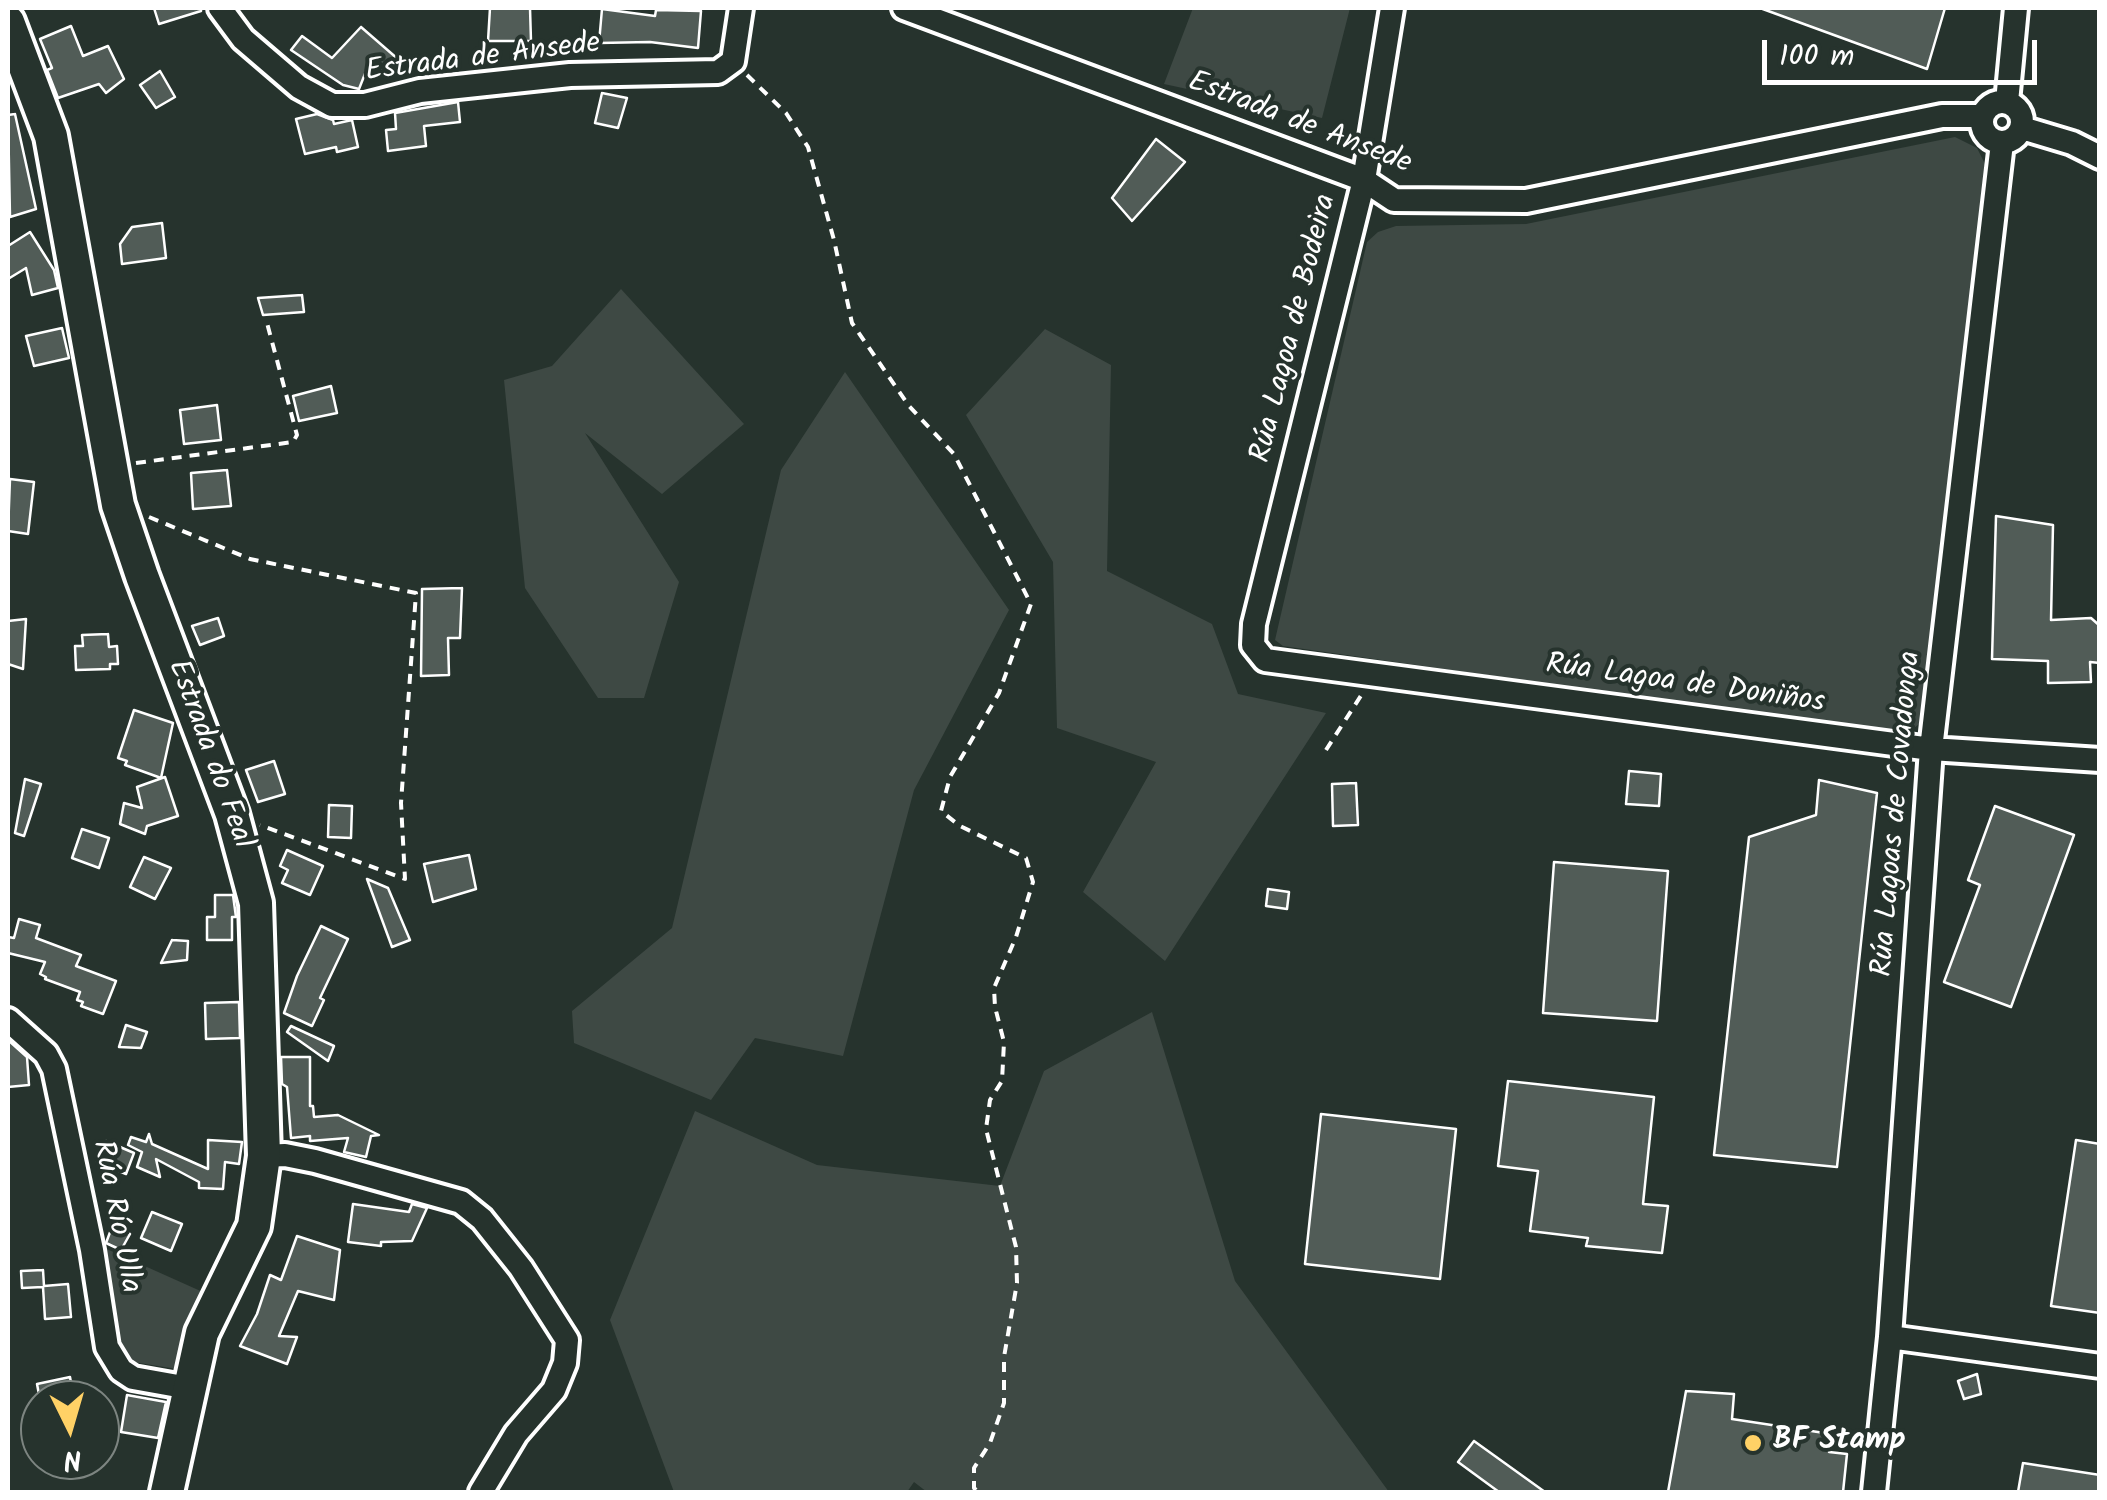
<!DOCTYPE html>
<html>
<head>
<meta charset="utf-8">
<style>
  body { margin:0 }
  #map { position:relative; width:2107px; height:1500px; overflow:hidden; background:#26332d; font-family:Kalam,sans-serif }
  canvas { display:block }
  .frame { position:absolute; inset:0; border:10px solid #fff; pointer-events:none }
  .north { position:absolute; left:20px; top:1380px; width:100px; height:100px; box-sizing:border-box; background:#26332d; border:2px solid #7d8581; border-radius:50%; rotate:175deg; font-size:28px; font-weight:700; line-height:40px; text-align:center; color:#fff }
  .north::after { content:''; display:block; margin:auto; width:35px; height:45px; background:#ffd166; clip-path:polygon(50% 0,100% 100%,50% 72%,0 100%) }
  .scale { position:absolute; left:1762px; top:40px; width:275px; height:45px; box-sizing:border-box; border:5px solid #fff; border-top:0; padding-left:12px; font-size:30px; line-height:35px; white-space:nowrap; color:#fff; -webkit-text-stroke:8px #26332d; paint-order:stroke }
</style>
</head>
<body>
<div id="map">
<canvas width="2107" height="1500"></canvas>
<div class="frame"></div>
<div class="north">N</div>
<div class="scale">100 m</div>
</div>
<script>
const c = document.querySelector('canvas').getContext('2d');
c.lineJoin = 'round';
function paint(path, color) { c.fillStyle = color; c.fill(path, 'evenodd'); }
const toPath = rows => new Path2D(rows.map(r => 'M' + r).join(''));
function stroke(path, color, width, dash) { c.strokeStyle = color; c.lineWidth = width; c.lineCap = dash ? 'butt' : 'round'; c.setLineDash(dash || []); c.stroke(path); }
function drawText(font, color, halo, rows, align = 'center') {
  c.font = font + ' Kalam,sans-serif'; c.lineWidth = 8; c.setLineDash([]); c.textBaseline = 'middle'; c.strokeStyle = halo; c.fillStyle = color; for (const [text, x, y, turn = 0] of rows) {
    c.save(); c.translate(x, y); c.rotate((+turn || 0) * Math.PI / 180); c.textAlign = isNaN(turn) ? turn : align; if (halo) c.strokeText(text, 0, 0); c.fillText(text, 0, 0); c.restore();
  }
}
const green = toPath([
  [1193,8,1350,8,1322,118,1164,84],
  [1955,137,1977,148,1985,164,1927,710,1923,721,1914,728,1901,734,1283,646,1275,640,1367,242,1378,232,1396,226,1526,224],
  [621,289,744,424,662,494,585,433,679,582,644,698,598,698,525,588,504,380,552,366],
  [1045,329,1111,365,1107,571,1212,624,1238,694,1326,713,1165,961,1083,892,1156,762,1057,728,1053,562,966,415],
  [845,372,1009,610,914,790,843,1056,755,1038,711,1100,574,1043,572,1011,672,928,781,470],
  [1152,1012,1235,1281,1389,1492,927,1492,914,1482,907,1492,674,1492,610,1320,695,1111,817,1165,1000,1186,1044,1071],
  [100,1246,205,1293,177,1369,133,1362,123,1349,111,1317]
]);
const building = toPath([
  [154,8,201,8,201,11,159,24,154,8],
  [490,8,530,8,531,41,488,41,490,8],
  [1760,8,1945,8,1927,69,1760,8],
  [602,9,655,16,656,10,701,11,698,48,650,42,599,43,602,9],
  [71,26,83,56,108,46,124,79,106,93,99,84,58,98,47,70,52,68,40,39,71,26],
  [361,27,399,60,385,74,370,61,359,89,343,85,291,50,302,36,332,58,361,27],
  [160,71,175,97,156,108,140,85,160,71],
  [602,93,627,98,618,128,595,123,602,93],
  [458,102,460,122,424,126,426,146,388,151,386,130,396,129,395,113,458,102],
  [15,114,36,209,10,217,8,115,15,114],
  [317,114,333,120,334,124,352,120,358,147,337,152,336,147,305,154,296,119,317,114],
  [1156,139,1185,162,1132,221,1112,198,1156,139],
  [162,223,166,258,122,264,120,244,132,227,162,223],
  [30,232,54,270,58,288,32,295,26,268,8,279,8,246,30,232],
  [302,295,304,312,263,315,258,298,302,295],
  [62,328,69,358,34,366,26,336,62,328],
  [331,386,337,413,299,421,293,396,331,386],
  [217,405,221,440,184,444,180,410,217,405],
  [227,470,231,506,193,509,191,473,227,470],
  [10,479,34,482,28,534,8,531,10,479],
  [1996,516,2053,525,2051,620,2091,618,2100,626,2100,663,2090,662,2091,682,2048,683,2048,661,1992,659,1996,516],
  [462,588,460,638,448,638,449,675,421,676,422,589,462,588],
  [218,618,224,636,200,645,192,626,218,618],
  [26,619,23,669,8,664,8,621,26,619],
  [108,634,109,647,117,646,118,664,110,664,110,669,76,670,75,646,83,646,82,635,108,634],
  [134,710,173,723,161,778,125,765,127,761,118,758,134,710],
  [274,761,285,794,258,802,246,770,274,761],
  [1629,771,1661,774,1659,806,1626,804,1629,771],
  [165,777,178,816,147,826,145,834,120,824,124,803,142,808,137,787,165,777],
  [25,779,41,784,24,836,15,833,25,779],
  [1819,780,1877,793,1837,1167,1714,1155,1749,837,1816,815,1819,780],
  [1356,783,1358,825,1333,826,1332,784,1356,783],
  [329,805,352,806,351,838,328,837,329,805],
  [1995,806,2074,835,2011,1007,1944,982,1980,885,1968,880,1995,806],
  [82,829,109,838,99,868,72,858,82,829],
  [287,850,323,866,310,895,282,883,288,870,280,866,287,850],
  [469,855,476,889,433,902,424,864,469,855],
  [144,857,171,868,155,899,130,887,144,857],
  [1554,862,1668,871,1657,1021,1543,1013,1554,862],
  [367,879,388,888,410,940,392,947,367,879],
  [1268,889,1289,892,1287,909,1266,906,1268,889],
  [215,895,233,895,236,917,232,917,232,940,207,940,207,917,215,917,215,895],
  [19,919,40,925,36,938,81,955,76,966,116,981,103,1014,81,1006,83,1002,77,1000,80,992,45,979,46,977,40,974,45,962,8,953,8,937,14,938,19,919],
  [321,926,348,939,320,998,324,1000,312,1026,284,1013,297,976,321,926],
  [172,940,188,941,187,960,161,963,172,940],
  [239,1002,240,1038,206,1039,205,1003,239,1002],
  [126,1025,147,1032,141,1048,119,1047,126,1025],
  [291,1026,334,1046,328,1061,287,1032,291,1026],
  [8,1040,27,1057,29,1085,8,1087,8,1040],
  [281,1057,310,1057,310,1106,313,1106,314,1117,338,1115,379,1135,371,1136,366,1157,344,1152,348,1138,310,1141,310,1136,291,1138,287,1087,282,1084,281,1057],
  [1508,1081,1654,1097,1643,1204,1668,1206,1662,1253,1586,1246,1588,1238,1530,1231,1538,1171,1498,1166,1508,1081],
  [1321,1114,1456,1129,1440,1279,1305,1264,1321,1114],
  [149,1134,152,1144,208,1169,208,1140,242,1142,239,1164,225,1162,223,1189,199,1188,199,1182,156,1159,160,1177,137,1167,142,1152,128,1145,131,1137,146,1142,149,1134],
  [2076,1140,2100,1144,2100,1313,2051,1306,2076,1140],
  [106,1141,134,1153,126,1174,97,1162,106,1141],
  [353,1204,409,1212,412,1204,427,1208,412,1241,381,1242,381,1246,348,1242,353,1204],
  [152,1212,182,1224,171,1251,141,1238,152,1212],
  [112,1227,130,1234,121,1250,106,1243,112,1227],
  [297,1236,340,1250,334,1300,298,1291,279,1336,297,1337,287,1364,240,1346,257,1314,270,1275,281,1280,297,1236],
  [43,1270,44,1286,68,1284,71,1317,45,1319,43,1287,22,1288,21,1271,43,1270],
  [1977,1374,1981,1394,1964,1399,1958,1381,1977,1374],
  [70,1377,74,1400,40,1400,37,1384,70,1377],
  [1686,1391,1734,1394,1732,1419,1831,1434,1829,1452,1847,1454,1843,1492,1668,1492,1686,1391],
  [127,1395,166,1402,158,1438,121,1432,127,1395],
  [1474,1441,1545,1492,1499,1492,1458,1462,1474,1441],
  [2023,1463,2100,1475,2100,1492,2018,1492,2023,1463]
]);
const path = toPath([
  [747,75,786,113,808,147,834,240,852,323,909,406,954,454,1031,604,999,693,950,777,941,811,960,826,1026,858,1033,882,1016,937,994,988,995,1007,1004,1042,1002,1081,990,1100,986,1129,1016,1247,1017,1283,1004,1357,1004,1403,990,1443,974,1468,974,1488,978,1492],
  [136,463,293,442,297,435,267,323],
  [149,517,250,559,416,593,401,803,405,879,260,825],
  [1326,750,1364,691]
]);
const street = toPath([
  [220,8,243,39,299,87,332,105,365,105,420,91,570,75,718,72,733,61,741,8],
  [904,8,1364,180,1394,200,1526,201,1942,116,1982,116],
  [1392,8,1364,180,1254,624,1253,645,1265,660,1931,749,2100,760],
  '1982 122a20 20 0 1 1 40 0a20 20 0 1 1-40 0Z',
  [2007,102,2016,8],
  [2022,128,2072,143,2100,157],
  [8,1020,46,1054,54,1069,92,1250,107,1347,121,1370,133,1378,189,1388],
  [264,1156,285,1155,315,1161,461,1202,482,1219,521,1268,567,1340,565,1363,554,1390,516,1434,481,1492],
  [1890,1337,2100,1366],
  [1874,1492,1890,1337,1931,749,2002,143]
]);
const secondary = toPath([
  [8,22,51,136,118,505,142,576,232,814,256,903,264,1156,254,1226,202,1333,167,1492]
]);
const markers = [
  [1753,1443,10,"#ffd166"]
];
const streetNames = [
  ["Estrada de Ansede",483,60,-7],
  ["Estrada de Ansede",1299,125,21],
  ["Rúa Lagoa de Bodeira",1296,329,-76],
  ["Rúa Lagoa de Doniños",1685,686,8],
  ["Estrada do Feal",208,755,70],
  ["Rúa Lagoas de Covadonga",1899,814,-85],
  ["Rúa Río Ulla",114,1217,79]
];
const poiNames = [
  ["BF Stamp",1773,1443]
];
paint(green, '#3e4944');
paint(building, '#515c57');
stroke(building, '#fff', 2.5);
stroke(street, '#fff', 30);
stroke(secondary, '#fff', 40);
stroke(path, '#fff', 4, [10, 8]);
stroke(street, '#26332d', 22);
stroke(secondary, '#26332d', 32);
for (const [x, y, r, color] of markers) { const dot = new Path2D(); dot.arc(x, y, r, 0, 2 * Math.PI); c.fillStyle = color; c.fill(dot); stroke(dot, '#26332d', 4); }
drawText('30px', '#fff', '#26332d', streetNames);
drawText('bold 30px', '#fff', '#26332d', poiNames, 'left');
</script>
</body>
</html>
